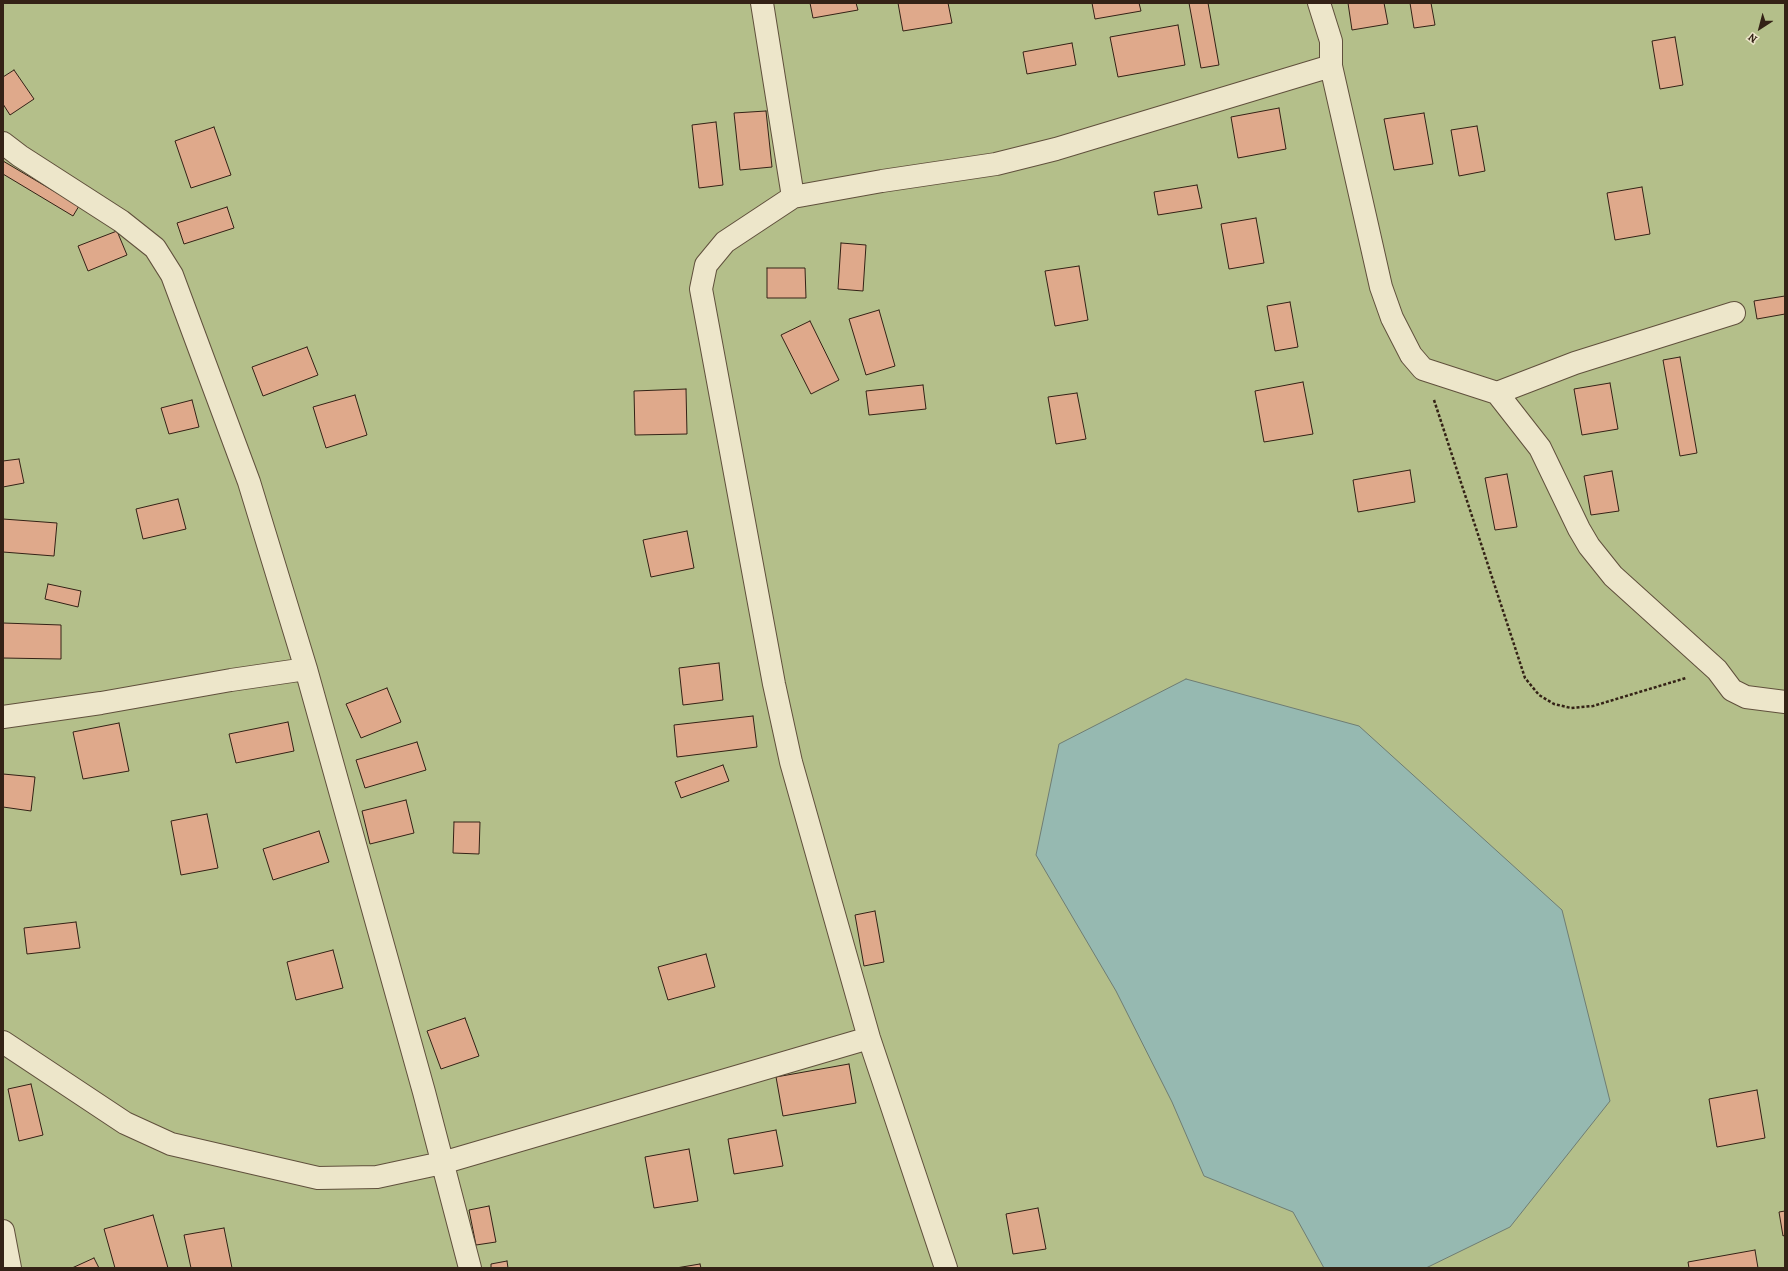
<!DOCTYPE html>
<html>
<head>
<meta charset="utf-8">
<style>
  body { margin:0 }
  #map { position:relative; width:1788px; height:1271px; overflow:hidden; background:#e3d8ae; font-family:Alegreya,serif }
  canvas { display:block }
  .frame { position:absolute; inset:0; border:4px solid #342216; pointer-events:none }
  .north { position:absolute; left:1740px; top:8px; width:40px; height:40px; -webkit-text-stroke:3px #ede6ca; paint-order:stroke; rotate:216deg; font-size:11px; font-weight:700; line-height:16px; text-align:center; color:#342216 }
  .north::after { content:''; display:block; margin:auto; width:14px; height:18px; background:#342216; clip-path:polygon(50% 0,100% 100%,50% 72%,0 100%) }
</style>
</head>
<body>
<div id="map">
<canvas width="1788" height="1271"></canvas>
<div class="frame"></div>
<div class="north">N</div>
</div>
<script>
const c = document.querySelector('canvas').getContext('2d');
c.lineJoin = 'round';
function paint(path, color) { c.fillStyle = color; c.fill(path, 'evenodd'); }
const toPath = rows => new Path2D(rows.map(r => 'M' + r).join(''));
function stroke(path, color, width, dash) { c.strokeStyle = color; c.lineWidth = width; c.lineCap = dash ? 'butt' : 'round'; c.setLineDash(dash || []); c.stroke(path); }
const green = toPath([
  [3,3,1785,3,1785,1268,3,1268]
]);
const water = toPath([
  [1186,679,1359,726,1562,910,1610,1101,1510,1227,1426,1268,1324,1268,1293,1212,1204,1176,1172,1102,1116,991,1036,855,1059,744,1186,679]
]);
const building = toPath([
  [810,3,856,3,858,10,813,18,810,3],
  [898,3,948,3,952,23,903,31,898,3],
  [1092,3,1139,3,1141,11,1095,19,1092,3],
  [1189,3,1208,3,1219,65,1201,68,1189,3],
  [1348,3,1384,3,1388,24,1352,30,1348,3],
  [1410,3,1431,3,1435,25,1414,28,1410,3],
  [1178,25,1185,65,1118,77,1110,37,1178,25],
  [1675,37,1683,85,1660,89,1652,41,1675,37],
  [1072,43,1076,65,1027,74,1023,52,1072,43],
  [14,70,34,99,10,115,3,104,3,77,14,70],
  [1279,108,1286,149,1238,158,1231,117,1279,108],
  [766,111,772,167,740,170,734,113,766,111],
  [1424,113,1433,164,1394,170,1384,119,1424,113],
  [716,122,723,185,699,188,692,125,716,122],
  [1477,126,1485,171,1459,176,1451,130,1477,126],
  [214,127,231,175,191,188,175,141,214,127],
  [3,161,79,206,73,216,3,174,3,161],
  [1197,185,1202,208,1158,215,1154,192,1197,185],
  [1642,187,1650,234,1615,240,1607,193,1642,187],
  [227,207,234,228,184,244,177,223,227,207],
  [1256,218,1264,263,1229,269,1221,224,1256,218],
  [117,231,127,255,88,271,78,246,117,231],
  [841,243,866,245,863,291,838,289,841,243],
  [1079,266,1088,320,1055,326,1045,271,1079,266],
  [767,268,805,268,806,298,767,298,767,268],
  [1785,296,1785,314,1757,319,1754,301,1785,296],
  [1290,302,1298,347,1275,351,1267,306,1290,302],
  [879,310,895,366,866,375,849,319,879,310],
  [810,321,839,380,811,394,781,335,810,321],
  [307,347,318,375,263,396,252,367,307,347],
  [1680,357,1697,453,1680,456,1663,360,1680,357],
  [1303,382,1313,434,1264,442,1255,391,1303,382],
  [1610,383,1618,429,1582,435,1574,389,1610,383],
  [923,385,926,409,869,415,866,391,923,385],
  [686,389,687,434,635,435,634,391,686,389],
  [1077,393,1086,439,1056,444,1048,397,1077,393],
  [355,395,367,435,326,448,313,407,355,395],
  [192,400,199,427,169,434,161,408,192,400],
  [19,459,24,483,3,487,3,461,19,459],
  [1410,470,1415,502,1358,512,1353,480,1410,470],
  [1612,471,1619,511,1591,515,1584,476,1612,471],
  [1507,474,1517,527,1495,530,1485,478,1507,474],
  [178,499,186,529,143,539,136,509,178,499],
  [3,519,57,523,54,556,3,552,3,519],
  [687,531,694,568,651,577,643,540,687,531],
  [48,584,81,591,78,607,45,599,48,584],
  [3,623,61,625,61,659,3,658,3,623],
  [719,663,723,700,683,705,679,668,719,663],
  [387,688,401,722,361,738,346,704,387,688],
  [753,716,757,747,677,757,674,725,753,716],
  [288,722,294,751,236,763,229,734,288,722],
  [119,723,129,771,83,779,73,732,119,723],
  [417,742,426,770,365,788,356,760,417,742],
  [723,765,729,781,681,798,675,782,723,765],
  [3,774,35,777,31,811,3,807,3,774],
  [406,800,414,833,370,844,362,811,406,800],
  [207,814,218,868,181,875,171,821,207,814],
  [454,822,480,822,479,854,453,853,454,822],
  [319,831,329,862,273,880,263,849,319,831],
  [875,911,884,962,864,966,855,915,875,911],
  [76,922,80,948,27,954,24,928,76,922],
  [333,950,343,988,296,1000,287,962,333,950],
  [706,954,715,987,668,1000,658,967,706,954],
  [465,1018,479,1056,441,1069,427,1031,465,1018],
  [849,1064,856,1103,783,1116,776,1077,849,1064],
  [31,1084,43,1135,19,1141,8,1089,31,1084],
  [1757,1090,1765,1138,1717,1147,1709,1099,1757,1090],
  [776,1130,783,1166,734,1174,728,1139,776,1130],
  [689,1149,698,1201,654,1208,645,1157,689,1149],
  [489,1206,496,1242,476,1245,469,1210,489,1206],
  [1038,1208,1046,1249,1013,1254,1006,1214,1038,1208],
  [1785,1211,1785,1235,1783,1236,1779,1212,1785,1211],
  [153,1215,168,1268,115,1268,104,1229,153,1215],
  [224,1228,232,1268,191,1268,184,1235,224,1228],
  [1755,1250,1758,1268,1689,1268,1688,1262,1755,1250],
  [94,1258,99,1268,72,1268,94,1258],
  [507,1261,508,1268,491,1268,491,1264,507,1261],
  [700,1264,701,1268,676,1268,700,1264]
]);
const path = toPath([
  [1434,400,1525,678,1539,695,1554,704,1571,708,1593,706,1686,678]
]);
const minor = toPath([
  [762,3,793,197],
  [1319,3,1331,41,1331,66,1381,287,1392,318,1411,355,1423,369,1497,393,1575,363,1734,313],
  [3,143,20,156,121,221,155,248,172,275,249,482,306,669,424,1092,470,1268],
  [1497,393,1540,448,1579,529,1589,546,1613,576,1717,670,1732,690,1746,697,1785,702],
  [3,717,101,703,231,680,306,669],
  [3,1042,125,1123,171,1144,318,1178,377,1177,442,1163,869,1038],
  [3,1231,10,1268],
  [946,1268,869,1038,791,762,774,684,701,289,706,265,725,242,793,197,882,181,996,164,1056,149,1331,66]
]);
paint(green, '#b4bf8a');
paint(water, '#96b9b1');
stroke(water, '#6f7d73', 1);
paint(building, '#dfa98b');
stroke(building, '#342216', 1);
stroke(minor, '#60503c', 24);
stroke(path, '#342216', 2.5, [3, 2]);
stroke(minor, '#ede6ca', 22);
</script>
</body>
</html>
